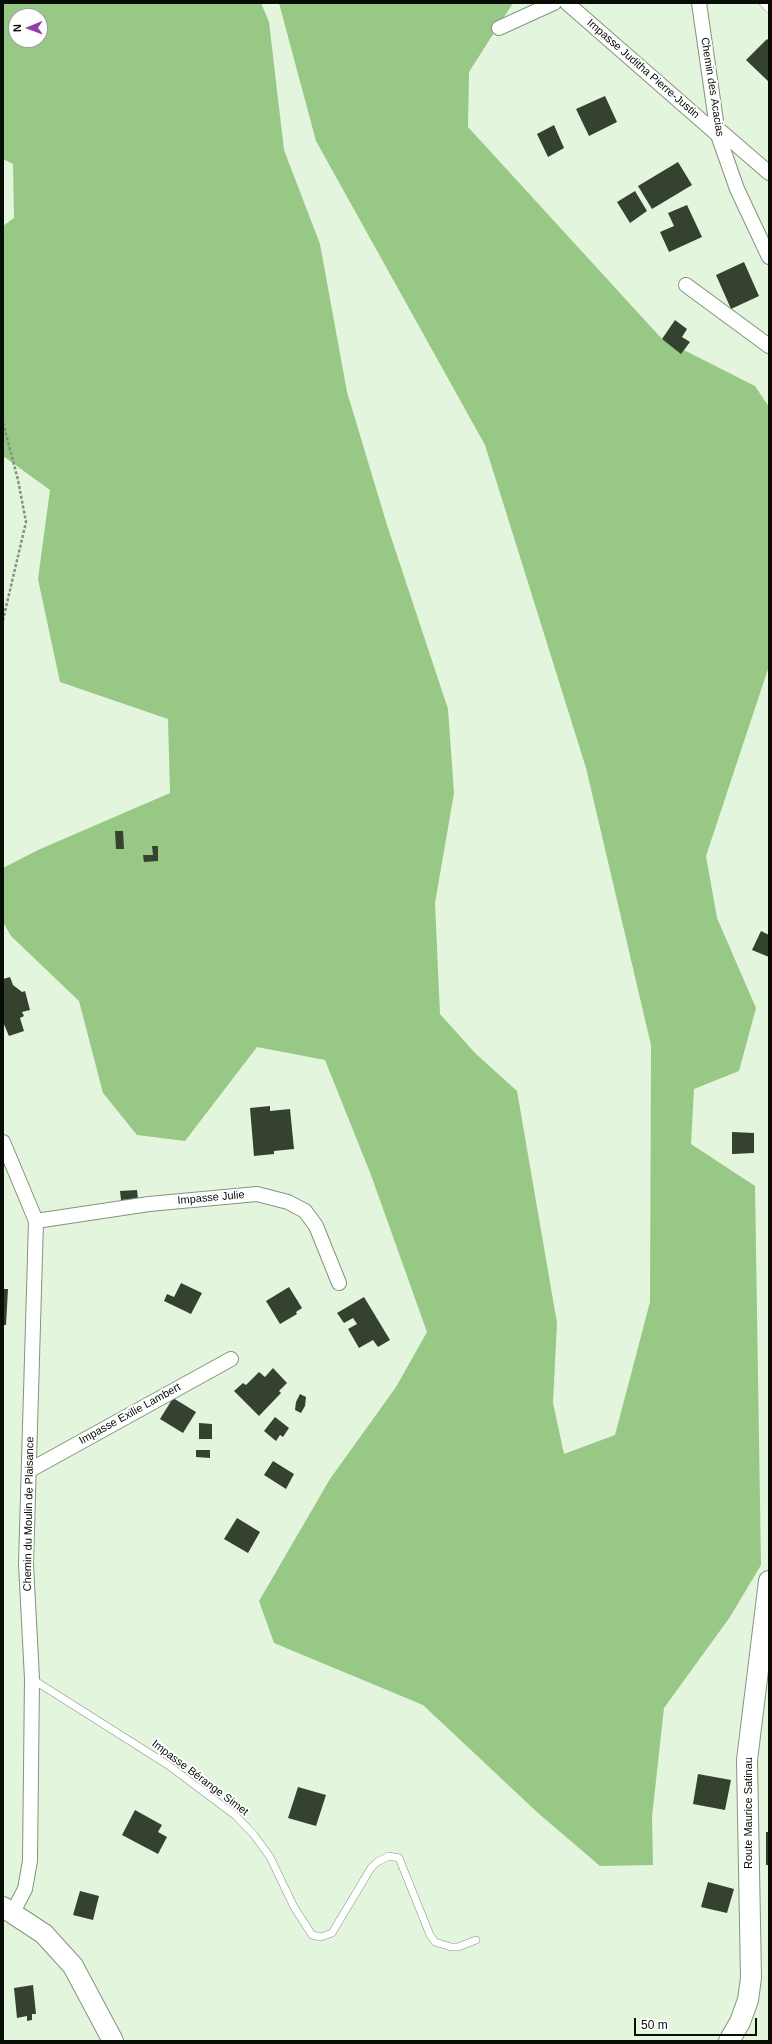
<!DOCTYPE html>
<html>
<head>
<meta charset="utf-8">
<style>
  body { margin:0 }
  #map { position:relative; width:772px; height:2044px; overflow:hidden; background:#e3f5dd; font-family:Arial,sans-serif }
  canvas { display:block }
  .frame { position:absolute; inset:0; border:4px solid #080d06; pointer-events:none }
  .north { position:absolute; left:8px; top:8px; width:40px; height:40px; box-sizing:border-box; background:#fff; border:1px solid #9c9e9b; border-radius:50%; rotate:269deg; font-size:11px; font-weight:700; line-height:16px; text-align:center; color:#080d06 }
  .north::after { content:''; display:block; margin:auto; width:14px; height:18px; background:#943ba7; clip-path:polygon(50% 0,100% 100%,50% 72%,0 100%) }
  .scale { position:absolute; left:634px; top:2018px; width:123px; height:18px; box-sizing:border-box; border:2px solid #080d06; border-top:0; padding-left:5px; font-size:12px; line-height:14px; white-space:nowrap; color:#080d06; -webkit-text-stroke:3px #fff; paint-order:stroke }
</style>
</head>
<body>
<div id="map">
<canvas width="772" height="2044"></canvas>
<div class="frame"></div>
<div class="north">N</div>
<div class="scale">50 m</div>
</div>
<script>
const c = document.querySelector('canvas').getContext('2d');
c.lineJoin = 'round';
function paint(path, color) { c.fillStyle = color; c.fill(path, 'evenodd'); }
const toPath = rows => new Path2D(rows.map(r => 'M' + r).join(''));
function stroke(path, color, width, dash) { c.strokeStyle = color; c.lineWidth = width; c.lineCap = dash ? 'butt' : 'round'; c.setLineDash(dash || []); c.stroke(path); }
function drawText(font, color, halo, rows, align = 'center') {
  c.font = font + ' Arial,sans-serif'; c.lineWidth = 4; c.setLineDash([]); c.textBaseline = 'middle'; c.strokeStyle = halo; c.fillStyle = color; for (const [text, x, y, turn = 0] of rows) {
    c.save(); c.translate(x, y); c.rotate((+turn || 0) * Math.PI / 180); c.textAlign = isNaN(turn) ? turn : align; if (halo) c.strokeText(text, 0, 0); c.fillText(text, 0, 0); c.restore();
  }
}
const forest = toPath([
  [3,3,261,3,269,22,284,150,320,244,347,392,387,525,448,709,454,793,435,903,440,1014,475,1053,517,1091,557,1323,553,1403,564,1454,615,1435,650,1302,651,1045,586,768,485,445,316,141,279,3,513,3,469,72,468,127,662,339,755,386,769,407,769,666,706,856,717,918,756,1008,739,1071,694,1089,691,1144,755,1186,761,1565,730,1617,664,1708,652,1817,653,1865,600,1866,538,1813,423,1705,274,1643,259,1601,330,1479,396,1387,427,1332,371,1175,325,1060,257,1047,185,1141,137,1135,103,1093,79,1001,11,936,3,922,3,868,38,850,170,793,168,719,60,682,38,579,50,490,3,456,3,226,14,218,13,164,3,159],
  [16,16,40,16,40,40,16,40]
]);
const building = toPath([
  [767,39,769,41,769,82,746,60],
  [605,96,617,122,589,136,576,109],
  [554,125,564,148,548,157,537,134],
  [678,162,692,185,652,209,638,186],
  [635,191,647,211,630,223,617,202],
  [687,205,702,237,669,252,660,232,674,226,668,213],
  [744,262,759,296,731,309,716,275],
  [675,320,687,329,682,337,690,342,681,354,662,339],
  [115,831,123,831,124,849,116,849],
  [152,846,158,846,158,861,144,862,143,855,153,855],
  [761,931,769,935,769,957,752,950],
  [10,977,13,985,22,992,25,991,30,1010,22,1012,24,1016,20,1018,24,1031,9,1036,3,1022,3,979],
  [270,1106,270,1111,290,1109,294,1149,274,1151,274,1154,254,1156,250,1108],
  [732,1132,754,1133,754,1153,732,1154],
  [137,1190,138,1199,121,1200,120,1191],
  [181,1283,202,1293,191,1314,164,1301,167,1294,174,1297],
  [289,1287,302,1308,296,1312,297,1314,280,1324,266,1301],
  [3,1289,8,1289,6,1325,3,1325],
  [364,1297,390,1340,378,1347,373,1340,359,1348,348,1329,357,1324,353,1318,344,1323,337,1313],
  [273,1368,287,1383,279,1391,281,1393,259,1416,234,1391,243,1383,246,1385,259,1372,265,1377],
  [300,1394,306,1397,305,1406,301,1413,295,1410,296,1402],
  [173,1398,196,1412,183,1433,160,1419],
  [275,1417,289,1428,283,1437,280,1435,276,1441,264,1431],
  [199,1423,212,1424,212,1439,199,1439],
  [196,1450,210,1450,210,1458,196,1457],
  [273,1461,294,1474,286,1489,264,1475],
  [237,1518,260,1532,248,1553,224,1539],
  [698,1774,731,1780,725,1810,693,1804],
  [298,1787,326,1795,316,1826,288,1818],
  [135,1810,162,1825,158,1832,167,1837,158,1854,122,1835],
  [766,1832,769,1832,769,1865,766,1865],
  [708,1882,734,1889,727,1913,701,1907],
  [80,1891,99,1896,93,1920,73,1915],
  [33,1985,36,2014,32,2014,32,2020,27,2021,27,2016,17,2018,14,1988]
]);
const path = toPath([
  [3,423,18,480,26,522,3,620]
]);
const lane = toPath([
  [763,3,769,9],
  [32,1679,168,1765,236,1816,254,1835,270,1857,294,1907,312,1935,321,1937,332,1933,371,1868,377,1862,389,1856,399,1858,430,1935,435,1942,451,1947,458,1947,476,1940]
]);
const street = toPath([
  [567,3,718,135],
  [699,3,718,135,737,189,769,257],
  [499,28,554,3],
  [717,128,769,173],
  [686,285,769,346],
  [3,1142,36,1221,26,1564,32,1679,30,1861,25,1889,13,1912],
  [36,1221,149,1204,257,1194,288,1202,305,1211,316,1226,339,1283],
  [30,1470,231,1359]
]);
const secondary = toPath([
  [3,1907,44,1934,73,1966,113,2041],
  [729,2041,740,2022,748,2000,751,1978,747,1760,769,1581]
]);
const streetNames = [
  ["Impasse Juditha Pierre-Justin",643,69,41],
  ["Chemin des Acacias",712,87,81],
  ["Impasse Julie",211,1198,-5],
  ["Impasse Exilie Lambert",130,1414,-29],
  ["Chemin du Moulin de Plaisance",29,1514,-89],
  ["Impasse Bérange Simet",200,1778,37],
  ["Route Maurice Satinau",749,1813,-90]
];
paint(forest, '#98c885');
paint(building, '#34422f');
stroke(lane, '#84947e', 8);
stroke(street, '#84947e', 16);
stroke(secondary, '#84947e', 22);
stroke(path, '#859180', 2.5, [3, 2]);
stroke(lane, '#fff', 7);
stroke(street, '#fff', 14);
stroke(secondary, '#fff', 20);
drawText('11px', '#080d06', '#fff', streetNames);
</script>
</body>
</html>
